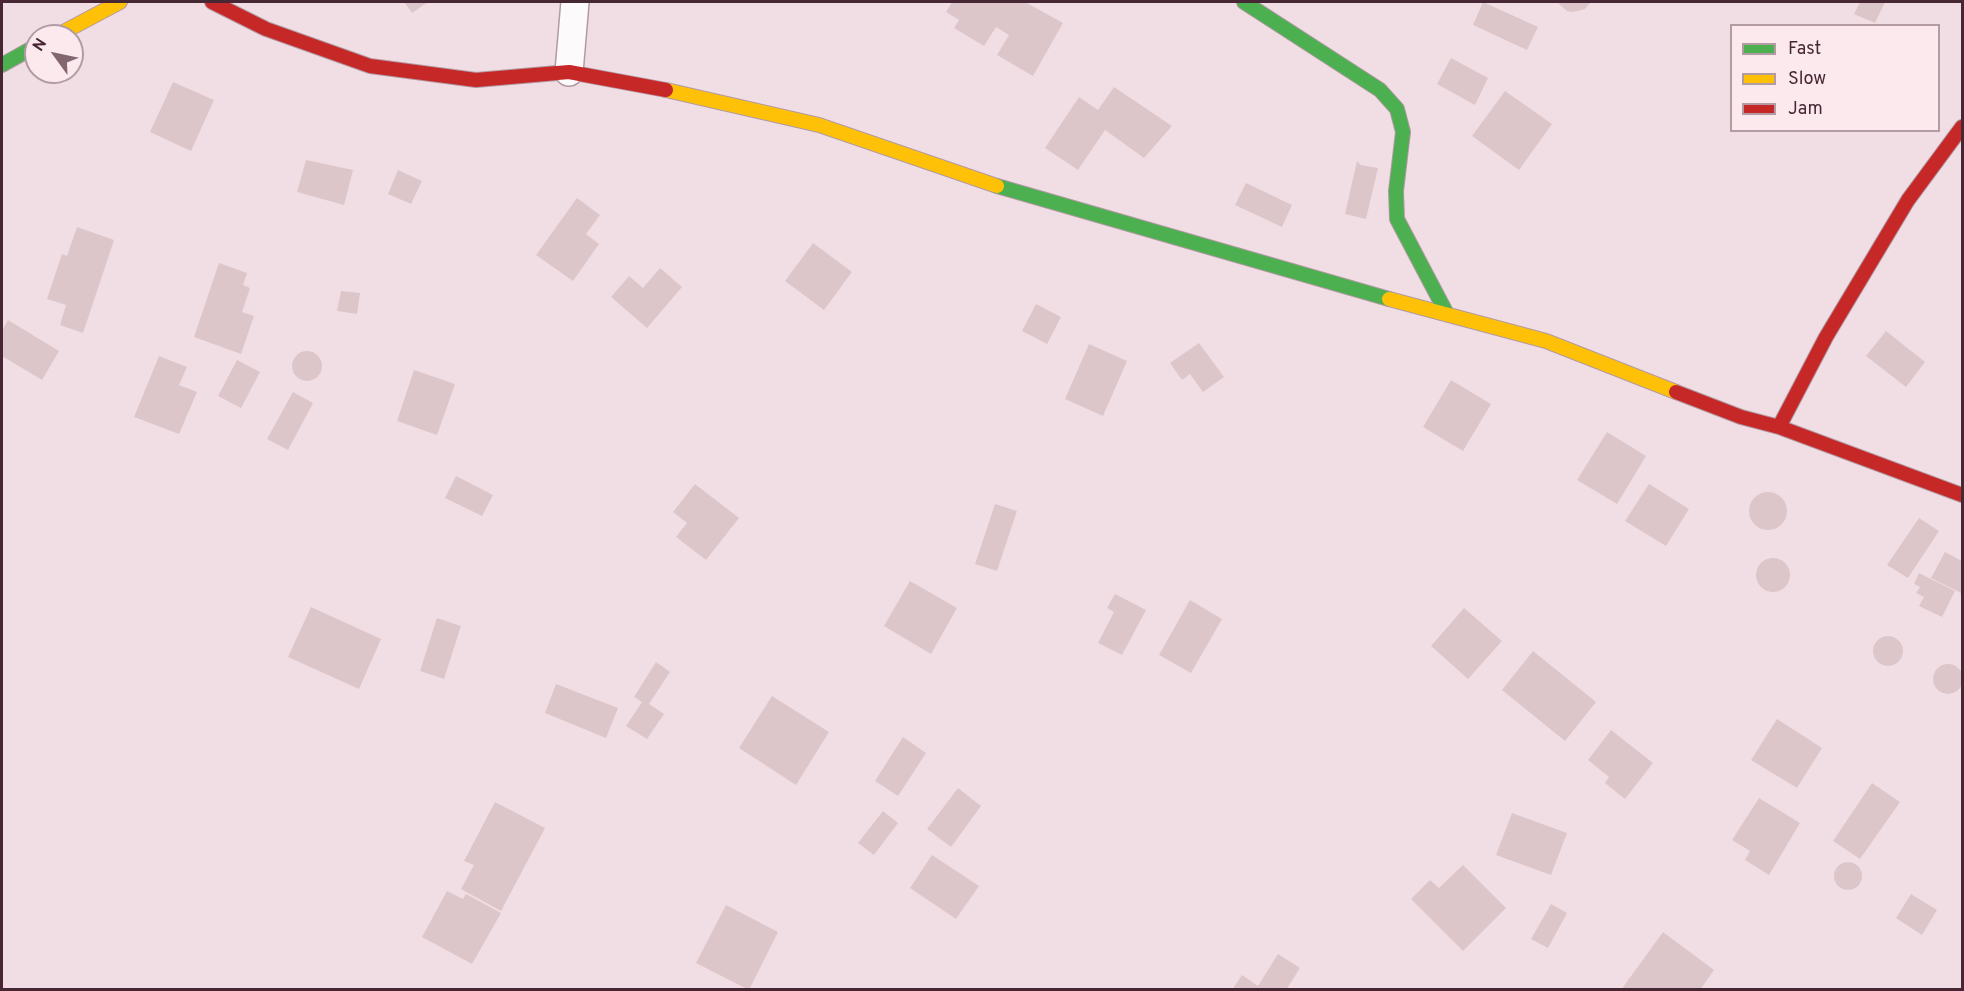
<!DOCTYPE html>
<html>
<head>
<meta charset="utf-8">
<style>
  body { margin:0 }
  #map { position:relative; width:1964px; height:991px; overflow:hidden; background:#f1dee4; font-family:Overpass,sans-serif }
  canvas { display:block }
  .frame { position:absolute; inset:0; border:3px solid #472733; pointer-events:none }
  .legend { position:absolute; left:1730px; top:24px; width:210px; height:108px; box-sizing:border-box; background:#fbe9ee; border:2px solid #b39ba3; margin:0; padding:8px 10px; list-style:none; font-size:18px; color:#472733 }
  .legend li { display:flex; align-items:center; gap:12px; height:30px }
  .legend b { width:30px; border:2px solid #b39ba3 }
  .north { position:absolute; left:24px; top:24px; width:60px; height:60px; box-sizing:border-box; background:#fbe9ee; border:2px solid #b39ba3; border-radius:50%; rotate:303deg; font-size:16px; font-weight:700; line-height:24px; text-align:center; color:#472733 }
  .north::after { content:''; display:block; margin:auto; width:21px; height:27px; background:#826771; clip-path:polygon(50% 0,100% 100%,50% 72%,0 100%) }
</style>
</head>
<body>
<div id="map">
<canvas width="1964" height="991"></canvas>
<div class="frame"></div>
<ul class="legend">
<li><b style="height:8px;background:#4caf50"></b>Fast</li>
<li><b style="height:8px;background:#ffc107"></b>Slow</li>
<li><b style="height:8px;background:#c62828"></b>Jam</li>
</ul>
<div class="north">N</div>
</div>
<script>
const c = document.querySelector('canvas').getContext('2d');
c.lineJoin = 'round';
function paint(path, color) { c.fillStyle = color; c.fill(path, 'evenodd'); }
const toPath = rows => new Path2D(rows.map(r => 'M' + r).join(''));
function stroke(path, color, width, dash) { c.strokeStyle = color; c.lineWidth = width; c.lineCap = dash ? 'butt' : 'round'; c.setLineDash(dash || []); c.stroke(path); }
const building = toPath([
  [404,2,428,2,412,13],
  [952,2,1025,2,1063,23,1033,76,997,55,1009,35,996,27,984,46,954,28,959,20,946,12],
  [1483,2,1538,27,1527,50,1473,25],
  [1557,2,1591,2,1585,9,1573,12,1567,11],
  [1860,2,1885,2,1875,23,1854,14],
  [1451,58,1488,78,1475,105,1437,84],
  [173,82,214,100,191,151,150,132],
  [1114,87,1172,126,1144,158,1105,130,1078,170,1045,148,1079,97,1098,110],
  [1505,91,1552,124,1519,170,1472,136],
  [306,160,353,170,344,205,297,192],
  [1357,161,1361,165,1378,168,1366,219,1345,214],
  [398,170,422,181,411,204,388,194],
  [1246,183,1292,205,1282,227,1235,205],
  [577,198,600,215,586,234,599,244,573,281,536,255],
  [77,227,114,240,83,333,60,325,66,305,47,299,62,254,67,256],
  [813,243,852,272,824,310,785,281],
  [219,263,247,273,243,285,250,288,242,312,254,316,241,354,194,337],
  [660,268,682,287,647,328,611,297,629,276,643,288],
  [341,291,360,293,357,314,337,311],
  [1036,304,1061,317,1047,344,1022,331],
  [8,320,59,351,42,380,2,356,2,331],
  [1886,331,1925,362,1906,387,1866,356],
  [1199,343,1224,377,1203,392,1190,374,1182,380,1170,363],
  [1089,344,1127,361,1103,416,1065,399],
  '292 366a15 15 0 1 1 30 0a15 15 0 1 1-30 0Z',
  [159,356,187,367,179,385,197,392,179,434,134,417],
  [237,360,260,372,241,408,218,396],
  [414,370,455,384,437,435,397,421],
  [1451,380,1491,404,1463,451,1423,427],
  [293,392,313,403,288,450,267,439],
  [1607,432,1646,456,1617,504,1577,480],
  [456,476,493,495,482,516,445,498],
  [695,484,739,518,706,560,676,537,687,523,673,512],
  [1649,484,1689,509,1666,546,1625,521],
  '1749 511a19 19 0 1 1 38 0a19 19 0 1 1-38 0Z',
  [995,504,1017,511,997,571,975,564],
  [1919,518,1939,531,1908,578,1887,565],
  [1945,552,1962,561,1961,593,1931,578],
  '1756 575a17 17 0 1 1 34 0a17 17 0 1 1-34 0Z',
  [1919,573,1955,591,1942,617,1919,606,1924,597,1916,593,1920,587,1914,584],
  [910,581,957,608,931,654,884,626],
  [1115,594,1146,610,1122,655,1098,643,1114,612,1107,608],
  [1190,600,1222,619,1191,673,1159,655],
  [311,607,381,639,359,689,288,657],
  [1464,608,1502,641,1468,679,1431,646],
  [437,618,461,626,444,679,420,671],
  '1873 651a15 15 0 1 1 30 0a15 15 0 1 1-30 0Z',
  [1533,651,1596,702,1565,741,1502,690],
  [656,662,670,672,649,704,664,714,647,739,626,726,642,702,634,697],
  '1933 679a15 15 0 1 1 30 0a15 15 0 1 1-30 0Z',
  [556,684,618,708,606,738,545,713],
  [772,696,829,732,796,785,739,748],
  [1777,719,1822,748,1797,788,1751,760],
  [1611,730,1653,763,1625,799,1605,783,1609,777,1588,760],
  [903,737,926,753,898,796,875,781],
  [1872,783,1900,802,1860,859,1833,841],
  [958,788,981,806,951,847,927,829],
  [1759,798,1800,823,1769,875,1745,860,1750,851,1732,840],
  [495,802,545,828,501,911,461,889,474,865,464,861],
  [883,811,898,823,874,855,858,843],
  [1512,813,1567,833,1551,875,1496,855],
  [932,855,979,886,956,919,910,888],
  '1834 876a14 14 0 1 1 28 0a14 14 0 1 1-28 0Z',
  [1463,865,1506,908,1463,951,1411,899,1430,880,1439,888],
  [447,891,463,899,466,894,501,913,472,964,422,937],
  [1911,894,1937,910,1922,935,1896,918],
  [1551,904,1567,913,1548,948,1531,939],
  [726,905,778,932,749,990,696,963],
  [1663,932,1714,970,1700,990,1656,990,1653,988,1652,990,1621,990],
  [1278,954,1300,968,1286,990,1232,990,1242,975,1258,986]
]);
const street = toPath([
  [569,72,575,2]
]);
const fast = toPath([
  [1244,2,1380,90,1397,109,1403,132,1396,191,1397,219,1447,314],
  [2,65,36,46],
  [997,186,1389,299]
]);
const slow = toPath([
  [56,36,120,2],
  [666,90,819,125,997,186],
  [1389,299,1546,341,1676,392]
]);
const jam = toPath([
  [212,2,266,29,370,66,476,80,569,72,666,90],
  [1676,392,1741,417,1779,427,1962,495],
  [1779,427,1826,337,1908,200,1962,127]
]);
paint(building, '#dcc6ca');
stroke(street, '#b19aa3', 30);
stroke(fast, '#b19aa3', 16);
stroke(slow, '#b19aa3', 16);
stroke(jam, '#b19aa3', 16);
stroke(street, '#fdfafb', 27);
stroke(fast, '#4caf50', 14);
stroke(slow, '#ffc107', 14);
stroke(jam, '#c62828', 14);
</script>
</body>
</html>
